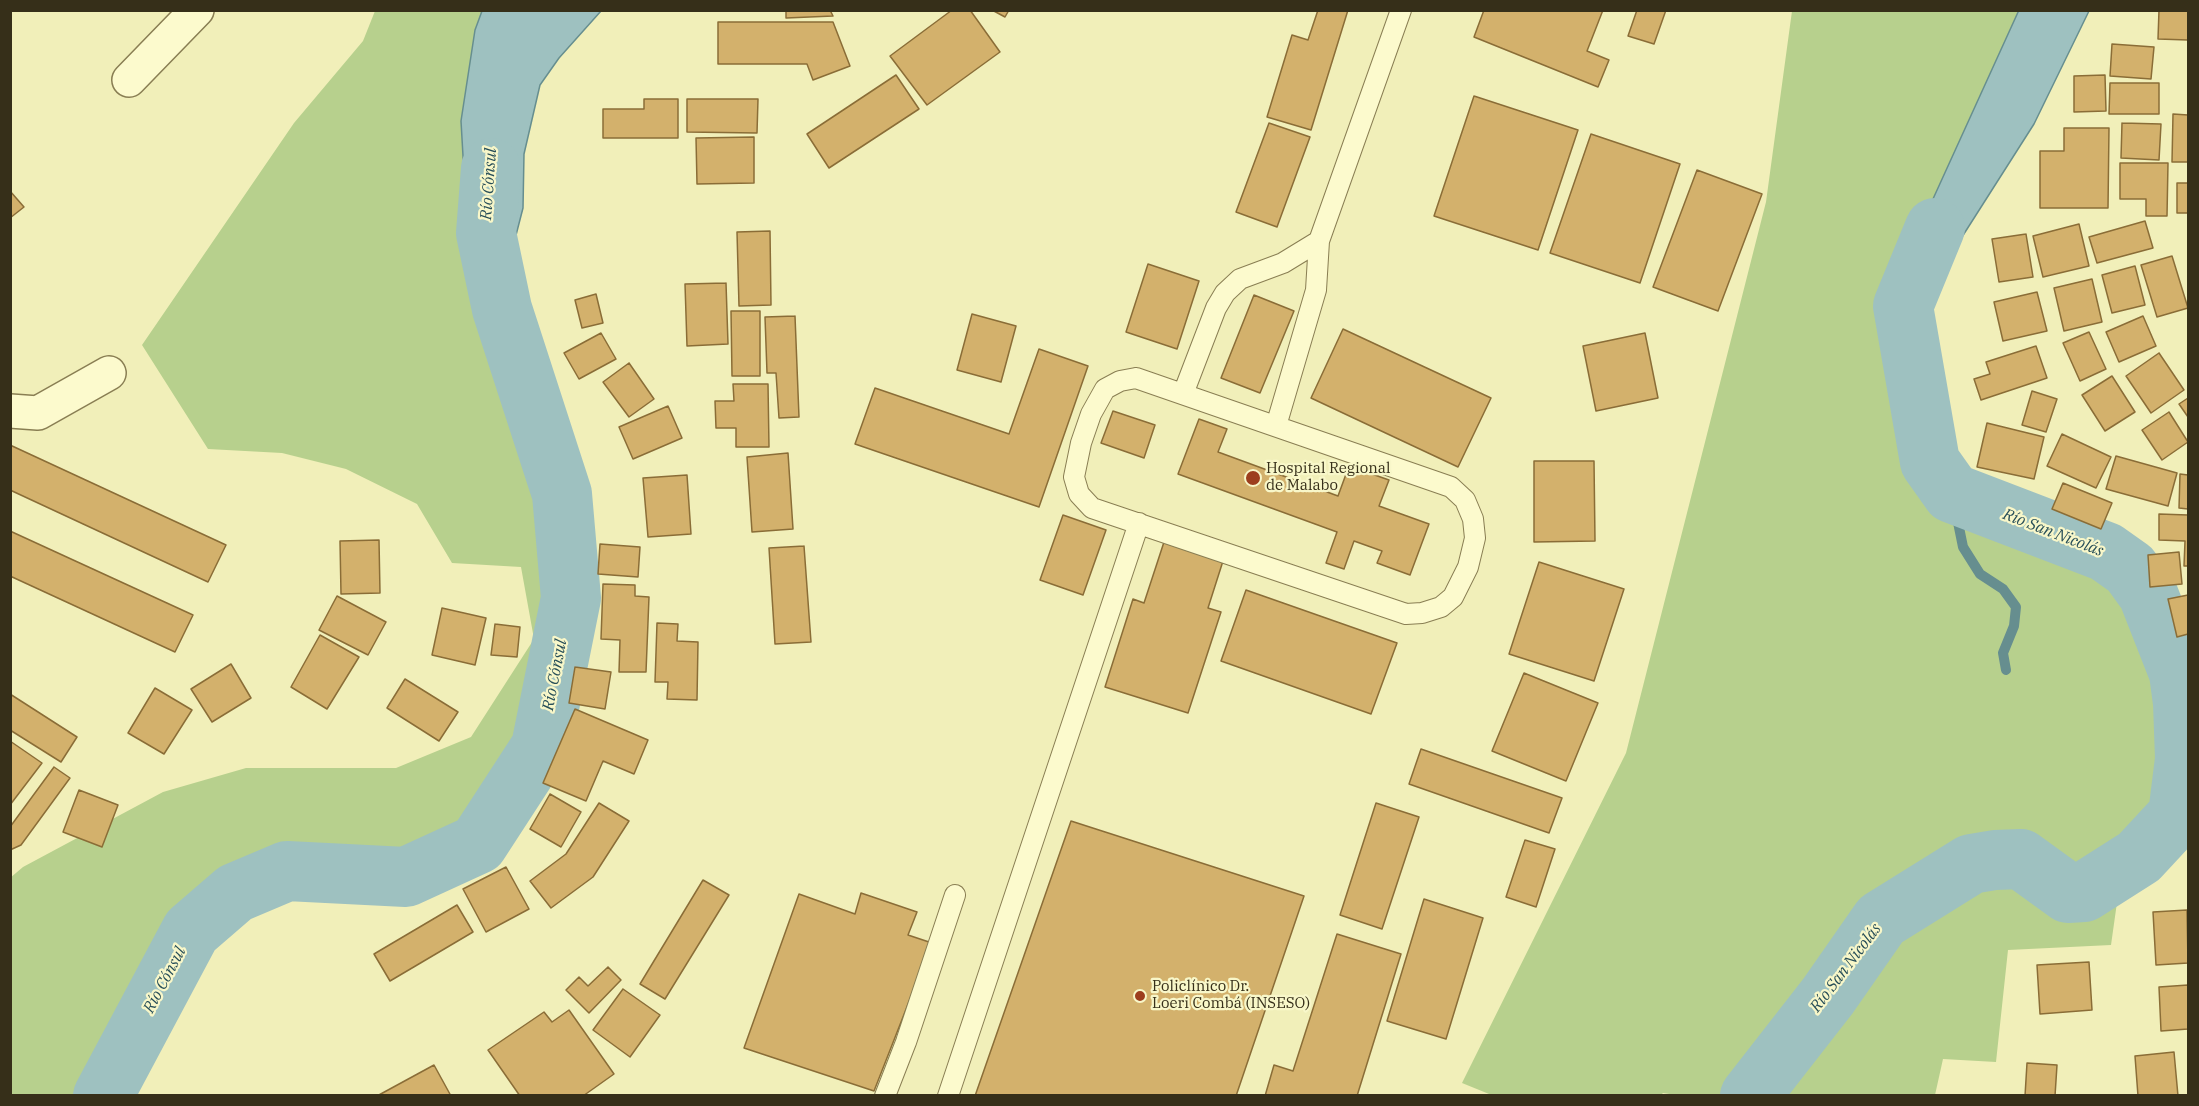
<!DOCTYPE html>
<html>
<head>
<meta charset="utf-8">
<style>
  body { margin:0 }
  #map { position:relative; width:2199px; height:1106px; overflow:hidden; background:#f1efb9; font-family:"IBM Plex Serif",serif }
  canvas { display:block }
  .frame { position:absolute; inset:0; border:12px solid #362f19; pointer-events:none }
</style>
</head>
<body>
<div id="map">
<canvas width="2199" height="1106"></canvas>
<div class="frame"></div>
</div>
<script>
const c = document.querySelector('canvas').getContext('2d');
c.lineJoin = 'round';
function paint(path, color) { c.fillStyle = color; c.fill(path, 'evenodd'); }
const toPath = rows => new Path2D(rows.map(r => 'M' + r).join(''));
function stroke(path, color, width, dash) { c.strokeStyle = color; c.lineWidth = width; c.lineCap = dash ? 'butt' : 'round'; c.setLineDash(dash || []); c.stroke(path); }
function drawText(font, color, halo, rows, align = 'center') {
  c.font = font + ' "IBM Plex Serif",serif'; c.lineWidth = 4.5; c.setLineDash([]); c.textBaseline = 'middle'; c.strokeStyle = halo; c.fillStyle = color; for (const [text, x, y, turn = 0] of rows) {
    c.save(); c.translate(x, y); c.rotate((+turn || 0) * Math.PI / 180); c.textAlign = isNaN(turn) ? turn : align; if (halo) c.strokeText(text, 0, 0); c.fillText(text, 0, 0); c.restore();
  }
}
const green = toPath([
  [375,11,482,11,475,30,467,226,551,510,572,655,543,767,493,829,418,878,280,866,213,920,97,1095,11,1095,10,878,23,867,163,792,246,768,396,768,471,737,534,639,521,567,452,563,417,504,346,469,282,453,208,449,142,345,294,123,363,41],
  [1792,11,2019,11,1892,289,1916,319,1911,325,1925,400,1933,474,2074,531,2153,569,2184,664,2187,759,2170,826,2122,867,2111,945,2008,950,1996,1062,1943,1059,1935,1095,1682,1096,1663,1093,1660,1096,1494,1096,1462,1083,1626,753,1766,202]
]);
const water = toPath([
  [2019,10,2089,11,2034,124,1925,295,1916,319,1892,289,2019,10],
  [482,11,601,11,559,58,540,85,524,154,523,208,515,239,476,256,467,226,461,121,475,30,482,11]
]);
const stream = toPath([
  [1952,493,1963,547,1980,574,2003,589,2016,607,2014,626,2003,653,2006,670]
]);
const river = toPath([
  [103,1096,191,931,235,893,287,871,406,877,478,844,541,747,571,598,562,494,502,309,486,233,491,168],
  [1750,1096,1828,996,1881,920,1971,864,1995,860,2021,859,2068,893,2084,892,2139,857,2178,815,2185,759,2183,703,2179,673,2148,594,2130,569,2106,552,1952,493,1930,462,1903,306,1935,228]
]);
const building = toPath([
  [786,10,830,10,833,16,786,18,786,10],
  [952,10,970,10,1000,52,927,105,890,56,952,10],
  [992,10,1009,10,1005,17,992,10],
  [1318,10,1348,10,1311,130,1267,117,1292,35,1308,40,1318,10],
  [1484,10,1603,10,1587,51,1609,60,1598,87,1474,37,1484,10],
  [1637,10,1666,10,1654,44,1628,36,1637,10],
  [2159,10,2188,10,2188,40,2158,39,2159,10],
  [718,22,833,22,850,66,813,80,807,64,718,64,718,22],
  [2112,44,2154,47,2151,79,2110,76,2112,44],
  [896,75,919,109,829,168,807,134,896,75],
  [2105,75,2106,111,2074,112,2074,76,2105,75],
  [2110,83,2159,83,2159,114,2109,114,2110,83],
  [1474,96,1578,130,1538,250,1434,216,1474,96],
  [644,99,678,99,678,138,603,138,603,109,644,109,644,99],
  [687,99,758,99,757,133,687,132,687,99],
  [2173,114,2188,115,2188,162,2172,162,2173,114],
  [1269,123,1310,137,1277,227,1236,212,1269,123],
  [2122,123,2161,124,2159,160,2121,158,2122,123],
  [2064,128,2109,128,2108,208,2040,208,2040,151,2064,151,2064,128],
  [1591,134,1680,164,1640,283,1550,253,1591,134],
  [754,137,754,183,697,184,696,138,754,137],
  [2120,163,2168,163,2167,216,2146,216,2146,199,2120,199,2120,163],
  [1697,170,1762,194,1718,311,1653,287,1697,170],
  [2177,183,2188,183,2188,213,2177,213,2177,183],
  [10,191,24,207,10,218,10,191],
  [2145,221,2153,248,2097,263,2089,237,2145,221],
  [2079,224,2089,266,2043,277,2033,236,2079,224],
  [770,231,771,305,739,306,737,232,770,231],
  [2026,234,2033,277,1999,282,1992,239,2026,234],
  [2172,256,2188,308,2157,317,2141,265,2172,256],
  [1148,264,1199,281,1177,349,1126,332,1148,264],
  [2135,266,2145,305,2112,313,2102,275,2135,266],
  [2092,279,2102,322,2064,331,2054,288,2092,279],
  [726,283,728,344,687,346,685,284,726,283],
  [2037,292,2047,331,2003,341,1994,302,2037,292],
  [596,294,603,323,582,328,575,300,596,294],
  [1254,295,1294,311,1260,393,1221,378,1254,295],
  [731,311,760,311,760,376,732,376,731,311],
  [972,314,1016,326,1001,382,957,370,972,314],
  [795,316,799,417,779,418,776,373,767,373,765,317,795,316],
  [2143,316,2156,346,2119,362,2106,332,2143,316],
  [1343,329,1491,398,1458,467,1311,398,1343,329],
  [2089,332,2106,369,2080,381,2063,343,2089,332],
  [601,333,616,359,579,379,564,353,601,333],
  [1645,333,1658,398,1596,411,1583,346,1645,333],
  [2036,346,2047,378,1981,400,1974,379,1990,374,1986,362,2036,346],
  [1039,349,1088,366,1039,507,855,444,875,388,1009,434,1039,349],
  [2159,353,2184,390,2151,413,2126,376,2159,353],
  [629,363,654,399,629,417,603,382,629,363],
  [2112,376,2135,412,2105,431,2082,395,2112,376],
  [733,384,768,384,769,447,736,447,736,428,716,428,715,401,734,401,733,384],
  [2032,391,2057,399,2046,432,2022,425,2032,391],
  [2188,398,2188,417,2179,404,2188,398],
  [668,406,682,438,633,459,619,427,668,406],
  [1113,411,1155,425,1144,458,1101,443,1113,411],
  [2169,412,2188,442,2162,460,2142,430,2169,412],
  [1199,419,1227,429,1218,452,1338,496,1349,466,1389,480,1379,506,1429,524,1410,575,1377,563,1382,551,1354,541,1344,569,1326,563,1337,532,1178,474,1199,419],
  [1987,423,2044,437,2034,479,1977,467,1987,423],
  [2062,434,2111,457,2096,488,2047,466,2062,434],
  [10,445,226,545,208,582,10,490,10,445],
  [788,453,793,529,752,532,747,457,788,453],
  [2116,456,2177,473,2168,506,2106,489,2116,456],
  [1534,461,1594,461,1595,541,1534,542,1534,461],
  [2180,474,2188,475,2188,509,2179,508,2180,474],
  [687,475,691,534,648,537,643,478,687,475],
  [2063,483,2112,503,2101,529,2052,509,2063,483],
  [2159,514,2188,515,2188,566,2184,566,2185,541,2159,540,2159,514],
  [1063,515,1106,530,1083,595,1040,580,1063,515],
  [10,531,193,615,175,652,10,576,10,531],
  [379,540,380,593,341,594,340,541,379,540],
  [1164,542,1223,561,1208,608,1221,612,1188,713,1105,687,1133,599,1144,603,1164,542],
  [600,544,640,547,638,577,598,574,600,544],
  [804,546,811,642,775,644,769,548,804,546],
  [2179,552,2182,584,2150,587,2148,555,2179,552],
  [1539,562,1624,589,1594,681,1509,654,1539,562],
  [603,584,635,585,635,596,649,597,646,672,619,672,620,640,601,639,603,584],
  [1246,590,1397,643,1371,714,1221,661,1246,590],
  [2188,595,2188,634,2177,637,2168,599,2188,595],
  [337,596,386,622,368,655,319,630,337,596],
  [442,608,486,618,475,665,432,655,442,608],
  [657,623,678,624,677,641,698,642,697,700,667,699,668,682,655,682,657,623],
  [495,624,520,627,517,657,491,655,495,624],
  [320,635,359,657,327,709,291,687,320,635],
  [231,664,251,698,212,722,191,689,231,664],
  [575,667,611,672,605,709,569,703,575,667],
  [1524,673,1598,703,1566,781,1492,751,1524,673],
  [405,679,458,712,439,741,387,708,405,679],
  [155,688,192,710,164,754,128,733,155,688],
  [10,694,77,737,61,762,10,730,10,694],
  [575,709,648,740,634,774,603,761,586,801,543,783,575,709],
  [10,741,42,763,10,805,10,741],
  [1421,749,1562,798,1549,833,1409,784,1421,749],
  [54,767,70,778,21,845,10,850,10,827,54,767],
  [79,790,118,805,102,847,63,832,79,790],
  [550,794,581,812,561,847,530,829,550,794],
  [599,803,629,821,593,877,551,908,530,881,566,854,599,803],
  [1376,803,1419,817,1382,929,1340,915,1376,803],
  [1071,821,1304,896,1236,1096,975,1096,1071,821],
  [1525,840,1555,849,1536,907,1506,897,1525,840],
  [506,867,529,909,486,932,463,889,506,867],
  [703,880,729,895,665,999,640,984,703,880],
  [861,893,917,912,908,935,932,943,874,1091,744,1048,799,894,855,914,861,893],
  [1424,899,1483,918,1446,1039,1387,1021,1424,899],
  [457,905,473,932,390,981,374,954,457,905],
  [2187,910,2188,963,2156,965,2153,912,2187,910],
  [1337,934,1401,954,1357,1096,1265,1096,1274,1065,1293,1071,1337,934],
  [2089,962,2092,1010,2040,1014,2037,965,2089,962],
  [608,967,621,980,589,1013,566,990,579,977,588,986,608,967],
  [2188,985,2188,1029,2161,1031,2159,987,2188,985],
  [623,989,660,1015,630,1057,593,1030,623,989],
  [569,1010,614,1074,583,1096,520,1096,488,1050,544,1012,552,1022,569,1010],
  [2174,1052,2178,1096,2138,1096,2135,1056,2174,1052],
  [2027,1063,2057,1065,2055,1096,2025,1096,2027,1063],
  [434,1065,451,1096,377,1096,434,1065]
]);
const lane = toPath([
  [1136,378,1451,487,1465,500,1473,519,1475,538,1468,567,1453,597,1441,607,1422,613,1406,614,1092,508,1079,494,1074,477,1081,443,1091,414,1105,389,1120,381,1136,378],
  [1183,394,1216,308,1225,293,1240,279,1283,263,1319,241,1401,10],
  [1276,426,1316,290,1319,241],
  [885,1096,906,1042,955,895],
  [948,1096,1139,523]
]);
const street = toPath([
  [129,80,197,10],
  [10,411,38,413,109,373]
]);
const markers = [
  [1253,478,8,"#9d3e1e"],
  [1140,996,6,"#9d3e1e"]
];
const poiNames = [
  ["Hospital Regional",1266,469],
  ["de Malabo",1266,486],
  ["Policlínico Dr.",1152,987],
  ["Loeri Combá (INSESO)",1152,1004]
];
const waterNames = [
  ["Río Cónsul",489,184,-86],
  ["Río San Nicolás",2053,533,21],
  ["Río Cónsul",555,675,-79],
  ["Río San Nicolás",1846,968,-53],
  ["Río Cónsul",165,980,-62]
];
paint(green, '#b7d08d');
paint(water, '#9ec1c0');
stroke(water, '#668e8f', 1.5);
stroke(stream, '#668e8f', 10);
stroke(river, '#9ec1c0', 60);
paint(building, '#d3b16c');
stroke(building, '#8a6d37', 1.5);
stroke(lane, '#897e53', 22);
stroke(street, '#897e53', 36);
stroke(lane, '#fcfacd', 20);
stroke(street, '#fcfacd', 33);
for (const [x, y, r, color] of markers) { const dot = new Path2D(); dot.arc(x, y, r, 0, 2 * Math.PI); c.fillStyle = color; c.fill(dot); stroke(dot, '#f8f7c9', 2); }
drawText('15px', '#362f19', '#f8f7c9', poiNames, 'left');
drawText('italic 16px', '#274e58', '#f8f7c9', waterNames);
</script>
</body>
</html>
